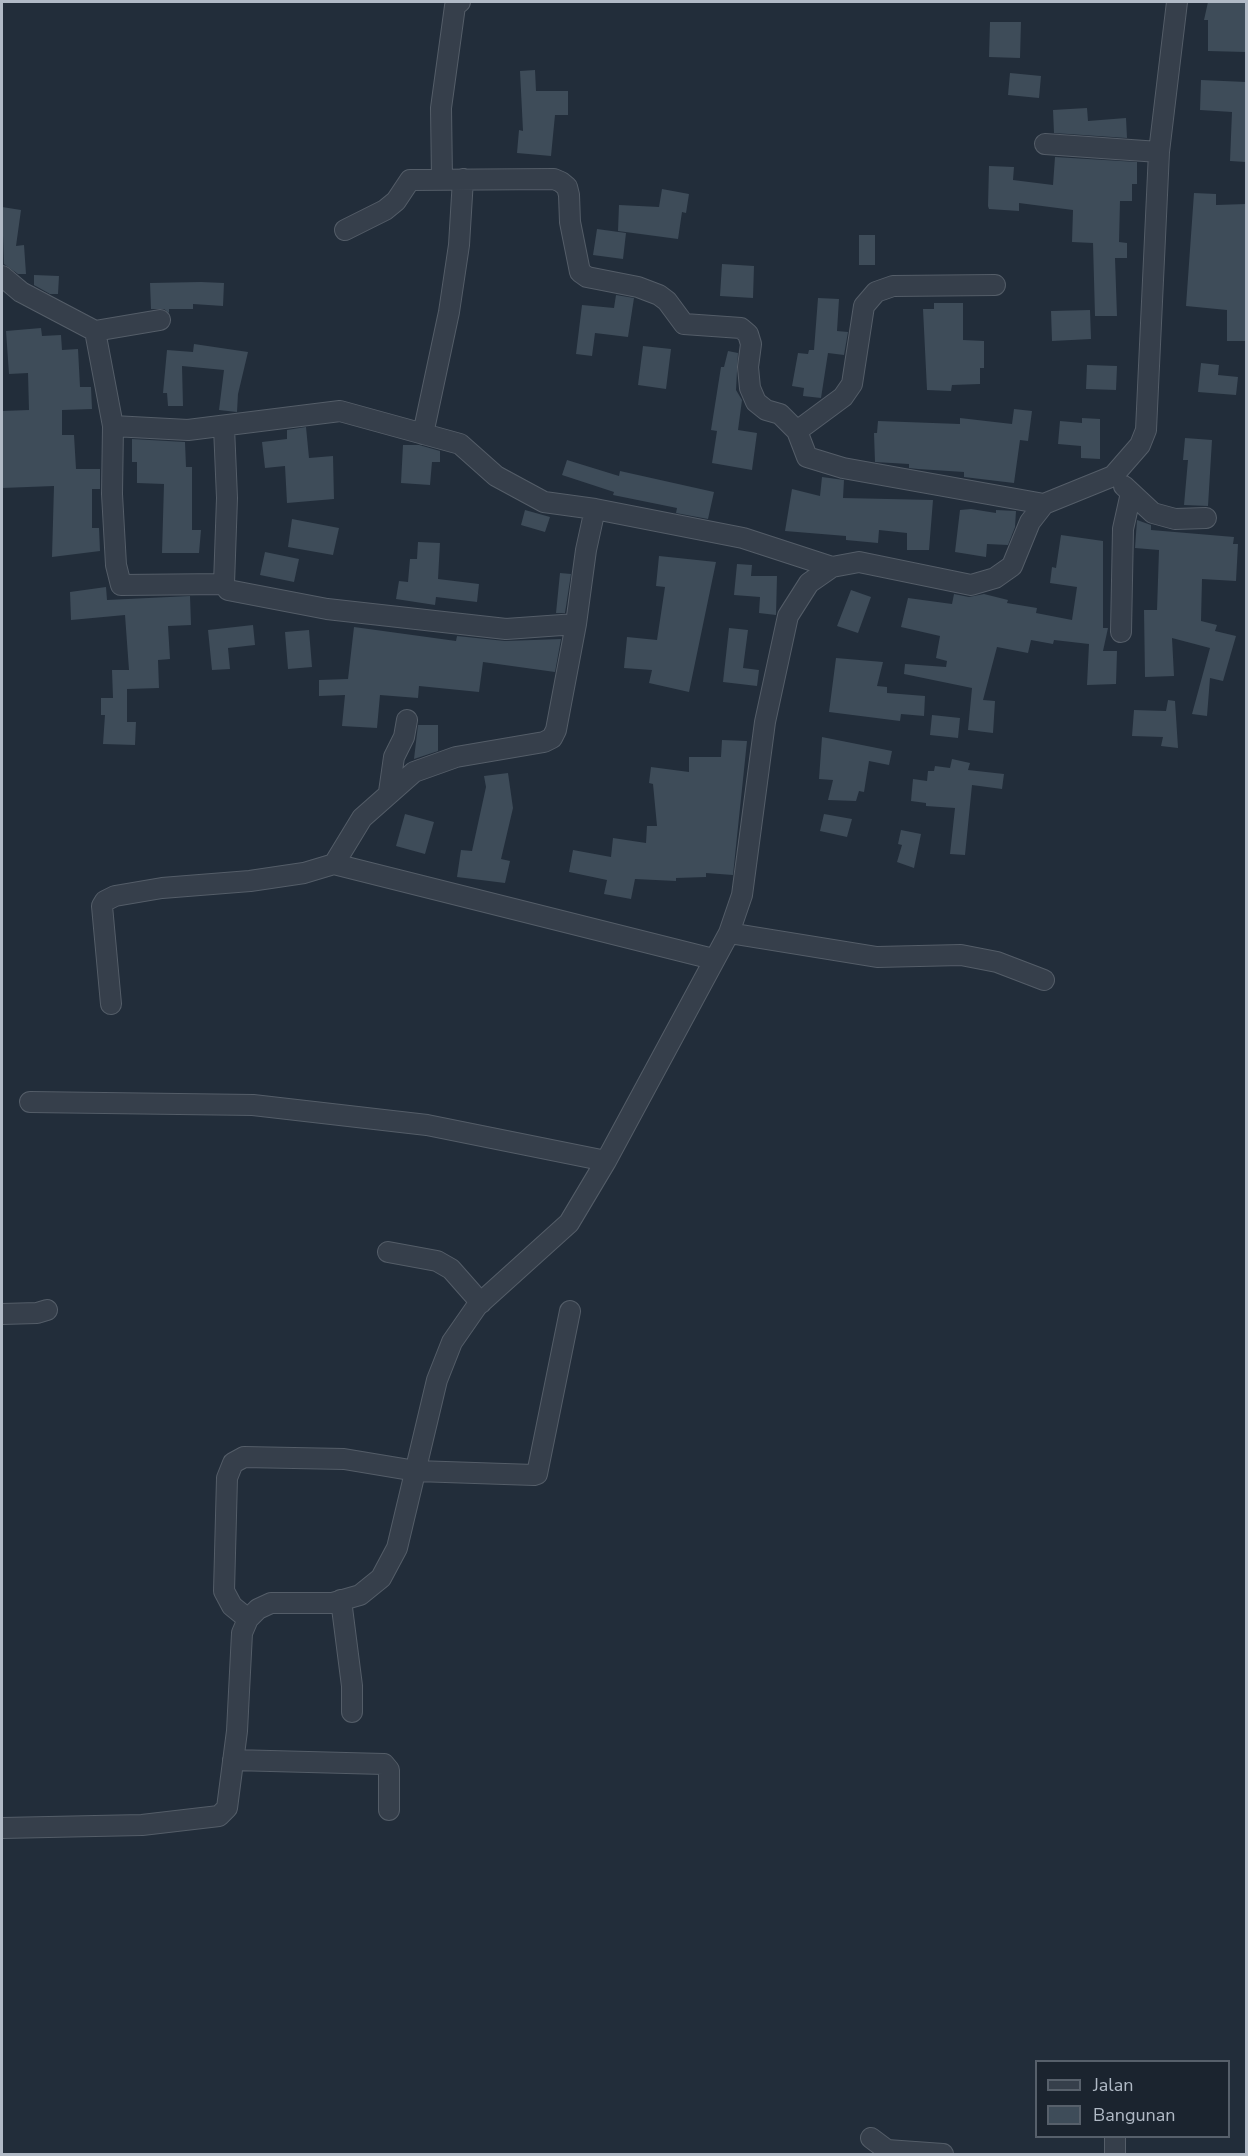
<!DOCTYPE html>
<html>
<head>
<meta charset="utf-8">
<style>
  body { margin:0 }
  #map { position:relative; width:1248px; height:2156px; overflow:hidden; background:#222d3a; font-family:"Nunito Sans",sans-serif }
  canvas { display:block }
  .frame { position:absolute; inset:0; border:3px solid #b1bac6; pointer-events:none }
  .legend { position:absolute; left:1035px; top:2060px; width:195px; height:78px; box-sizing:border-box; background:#1b242f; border:2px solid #57606b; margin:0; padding:8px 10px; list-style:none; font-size:18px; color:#b1bac6 }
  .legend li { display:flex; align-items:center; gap:12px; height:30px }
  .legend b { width:30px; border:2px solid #57606b }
</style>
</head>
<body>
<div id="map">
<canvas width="1248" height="2156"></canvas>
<div class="frame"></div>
<ul class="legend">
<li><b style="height:8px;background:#363f4b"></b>Jalan</li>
<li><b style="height:16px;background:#3e4c59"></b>Bangunan</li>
</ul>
</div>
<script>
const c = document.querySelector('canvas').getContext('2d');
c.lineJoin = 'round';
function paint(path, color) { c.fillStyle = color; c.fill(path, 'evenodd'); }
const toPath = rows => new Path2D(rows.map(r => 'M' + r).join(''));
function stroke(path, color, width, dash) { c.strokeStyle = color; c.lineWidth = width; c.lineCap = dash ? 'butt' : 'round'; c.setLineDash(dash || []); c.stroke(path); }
const building = toPath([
  [1208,2,1246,2,1246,52,1208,51,1208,20,1204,20],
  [990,22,1021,22,1020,58,989,57],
  [535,70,536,91,568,91,568,115,555,115,551,156,517,153,519,130,523,131,520,71],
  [1010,73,1041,76,1039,98,1008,95],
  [1201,80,1246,82,1246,162,1230,161,1232,112,1200,110],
  [1087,108,1088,121,1126,118,1127,138,1054,133,1053,110],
  [1055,157,1137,162,1137,184,1132,184,1132,201,1120,201,1119,242,1127,243,1127,258,1115,258,1117,316,1095,316,1093,243,1072,242,1073,210,1019,203,1019,211,989,209,988,206,989,166,1014,167,1013,180,1053,185],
  [662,189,689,194,686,213,682,212,678,239,618,231,619,205,659,207],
  [1194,193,1216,194,1216,205,1246,204,1246,341,1227,341,1227,310,1186,306],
  [2,207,21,210,16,246,24,245,26,274,18,274,4,264],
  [597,229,626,233,623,259,593,255],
  [859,235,875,235,875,265,859,265],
  [722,264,754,266,753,298,720,296],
  [34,275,59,276,58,294,50,294,34,285],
  [201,282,224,283,223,306,193,304,193,309,169,309,169,313,164,309,151,309,150,283],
  [616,295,634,298,628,337,595,333,592,356,576,354,582,305,614,308],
  [818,298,839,299,837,331,848,332,844,355,828,353,821,398,803,396,804,388,792,386,798,353,808,354,809,350,814,350],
  [934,303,963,303,963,340,984,341,984,368,980,368,980,384,952,385,951,391,927,390,923,309,934,309],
  [1090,310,1091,339,1052,341,1051,311],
  [41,328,42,336,61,335,62,350,78,349,80,387,91,387,92,409,62,410,62,435,74,435,76,469,100,469,100,489,92,489,92,528,99,528,100,551,52,557,54,486,2,488,2,411,29,410,28,373,9,374,6,331],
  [194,344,248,352,238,394,237,412,219,410,224,370,182,366,183,406,168,406,167,393,163,393,167,350,193,352],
  [643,346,671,349,666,389,638,385],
  [728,351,738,353,736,390,742,400,738,430,757,433,752,470,712,463,717,431,711,430,721,367,724,367],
  [1201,363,1219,365,1218,375,1238,377,1236,395,1198,392],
  [1087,365,1117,366,1116,390,1086,389],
  [1014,409,1032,411,1028,441,1020,440,1014,483,964,477,964,472,918,469,909,468,909,464,875,462,874,433,877,433,878,421,960,424,960,418,1012,424],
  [1082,418,1100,419,1100,459,1081,458,1081,446,1058,444,1060,421,1082,423],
  [306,427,309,458,333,456,334,499,287,503,285,466,265,468,262,442,287,439,287,430],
  [1185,438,1212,440,1208,506,1184,505,1188,460,1183,460],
  [132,439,185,442,186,467,192,467,192,530,201,530,199,553,162,553,164,484,137,483,137,462,132,462],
  [403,445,419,445,440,451,440,462,432,462,430,485,401,483],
  [567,460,619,476,620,471,714,492,708,519,676,513,677,508,613,495,614,492,562,475],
  [822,477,844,480,843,498,933,500,929,550,907,550,907,533,879,530,878,543,846,540,846,536,785,531,792,489,820,496],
  [971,509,996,513,996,510,1016,511,1015,527,1008,545,987,544,986,557,955,552,960,510],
  [525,510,550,517,545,532,521,525],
  [292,519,339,528,333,555,288,547],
  [1137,520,1151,525,1151,530,1234,537,1233,544,1238,544,1236,581,1202,579,1201,621,1217,625,1215,631,1236,636,1223,681,1210,678,1207,716,1192,714,1210,648,1172,638,1174,676,1145,677,1144,610,1157,610,1159,550,1135,548],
  [1061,535,1103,541,1103,628,1108,628,1103,651,1117,651,1116,684,1087,685,1089,644,1054,640,1053,644,1031,640,1028,653,997,647,983,700,995,701,993,733,968,730,972,688,904,674,905,664,946,667,947,661,936,658,940,636,901,627,908,598,952,604,954,594,969,597,984,594,1008,600,1007,603,1037,608,1036,613,1072,620,1077,587,1050,583,1052,567,1056,568],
  [418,542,440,543,438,579,479,584,477,602,436,597,435,605,396,599,399,581,408,582,410,559,417,559],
  [265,552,299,559,294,582,260,575],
  [659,556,716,562,689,692,649,683,652,670,624,668,627,637,657,640,665,587,656,586],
  [737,564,752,565,751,576,777,576,776,615,759,613,760,597,734,595],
  [560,573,571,574,565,613,556,613],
  [106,587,107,600,190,596,191,625,168,626,170,659,158,660,159,688,127,689,127,722,136,722,135,745,103,744,105,715,101,715,101,698,113,698,112,670,129,670,125,615,71,620,70,592],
  [851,590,871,597,858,633,837,626],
  [253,625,255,645,228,648,230,669,212,670,208,630],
  [354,627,456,641,457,636,505,641,561,639,555,672,483,662,479,692,419,686,418,698,380,695,377,728,342,726,345,695,319,696,319,680,348,679],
  [729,628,748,630,743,668,759,670,757,686,723,682],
  [309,630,312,667,288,669,285,632],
  [836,658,883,662,877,686,887,687,887,693,925,696,924,716,901,714,900,721,829,712],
  [1168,700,1175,701,1178,748,1161,746,1163,737,1132,736,1134,710,1166,711],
  [932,715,960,718,958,738,930,735],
  [418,725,438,725,438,751,414,759],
  [822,737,892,751,889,765,869,761,864,792,859,791,856,801,828,800,833,780,819,779],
  [722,740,747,741,733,875,706,873,706,877,676,878,676,881,635,879,631,899,604,894,607,880,569,872,573,850,611,857,613,838,646,843,647,826,657,826,653,784,649,783,651,767,689,772,689,757,721,757],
  [952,759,970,763,968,770,1004,774,1002,789,972,785,965,855,950,854,955,808,926,806,926,803,911,801,913,779,927,781,928,771,934,771,935,766,950,768],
  [508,773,513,808,501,859,510,861,505,883,457,877,461,850,472,851,486,787,484,776],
  [405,814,434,822,425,854,396,846],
  [824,814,852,819,847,837,820,831],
  [901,830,921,834,914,868,897,862,902,845,898,844]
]);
const minor = toPath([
  [1045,144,1159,152],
  [442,179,441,108,455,6,460,2],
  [345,230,385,210,396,201,410,180,554,179,561,182,567,187,569,195,570,222,580,272,587,277,638,287,659,295,667,301,684,324,741,328,748,334,751,344,748,367,750,388,756,402,766,410,780,414,797,431,807,457,843,468,1044,504],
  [2,276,21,292,95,331,113,426,188,430,340,411,460,444,496,476,544,502,595,509,743,538,832,567],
  [95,331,160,320],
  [113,426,112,494,116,565,121,585,224,584],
  [224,427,227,498,224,584,228,590,327,609,506,629,576,624],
  [797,431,843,397,852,384,864,306,876,292,893,286,995,285],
  [423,434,449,312,459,245,463,179],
  [1124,486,1153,513,1175,519,1206,518],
  [1121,632,1123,529,1131,493],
  [389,792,394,757,404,737,407,720],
  [334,864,713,959],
  [729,933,877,957,961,955,997,962,1044,980],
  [111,1004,102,906,105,901,115,896,162,888,250,881,304,873,334,864,362,818,414,772,456,757,544,742,552,738,556,730,576,624,586,550,595,509],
  [30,1102,253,1105,427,1125,606,1161],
  [388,1252,437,1261,451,1269,481,1303],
  [2,1314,37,1313,47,1310],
  [341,1600,352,1686,352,1712],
  [248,1619,232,1606,224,1591,227,1478,233,1463,244,1457,344,1459,416,1471,534,1475,537,1474,570,1311],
  [233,1760,384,1764,389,1770,389,1810],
  [2,1828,142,1825,219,1816,227,1808,237,1731,242,1633,248,1619,258,1609,271,1603,332,1603,360,1595,381,1578,397,1548,437,1380,452,1342,477,1306,569,1223,606,1161,729,933,742,895,765,722,788,616,809,583,832,567,859,562,971,585,995,578,1012,566,1030,522,1044,504,1113,476,1140,445,1146,430,1159,152,1177,2],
  [1115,2136,1115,2154],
  [871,2138,887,2150,943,2154]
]);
paint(building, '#3e4c59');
stroke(minor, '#545d68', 22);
stroke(minor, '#363f4b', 20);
</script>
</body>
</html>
